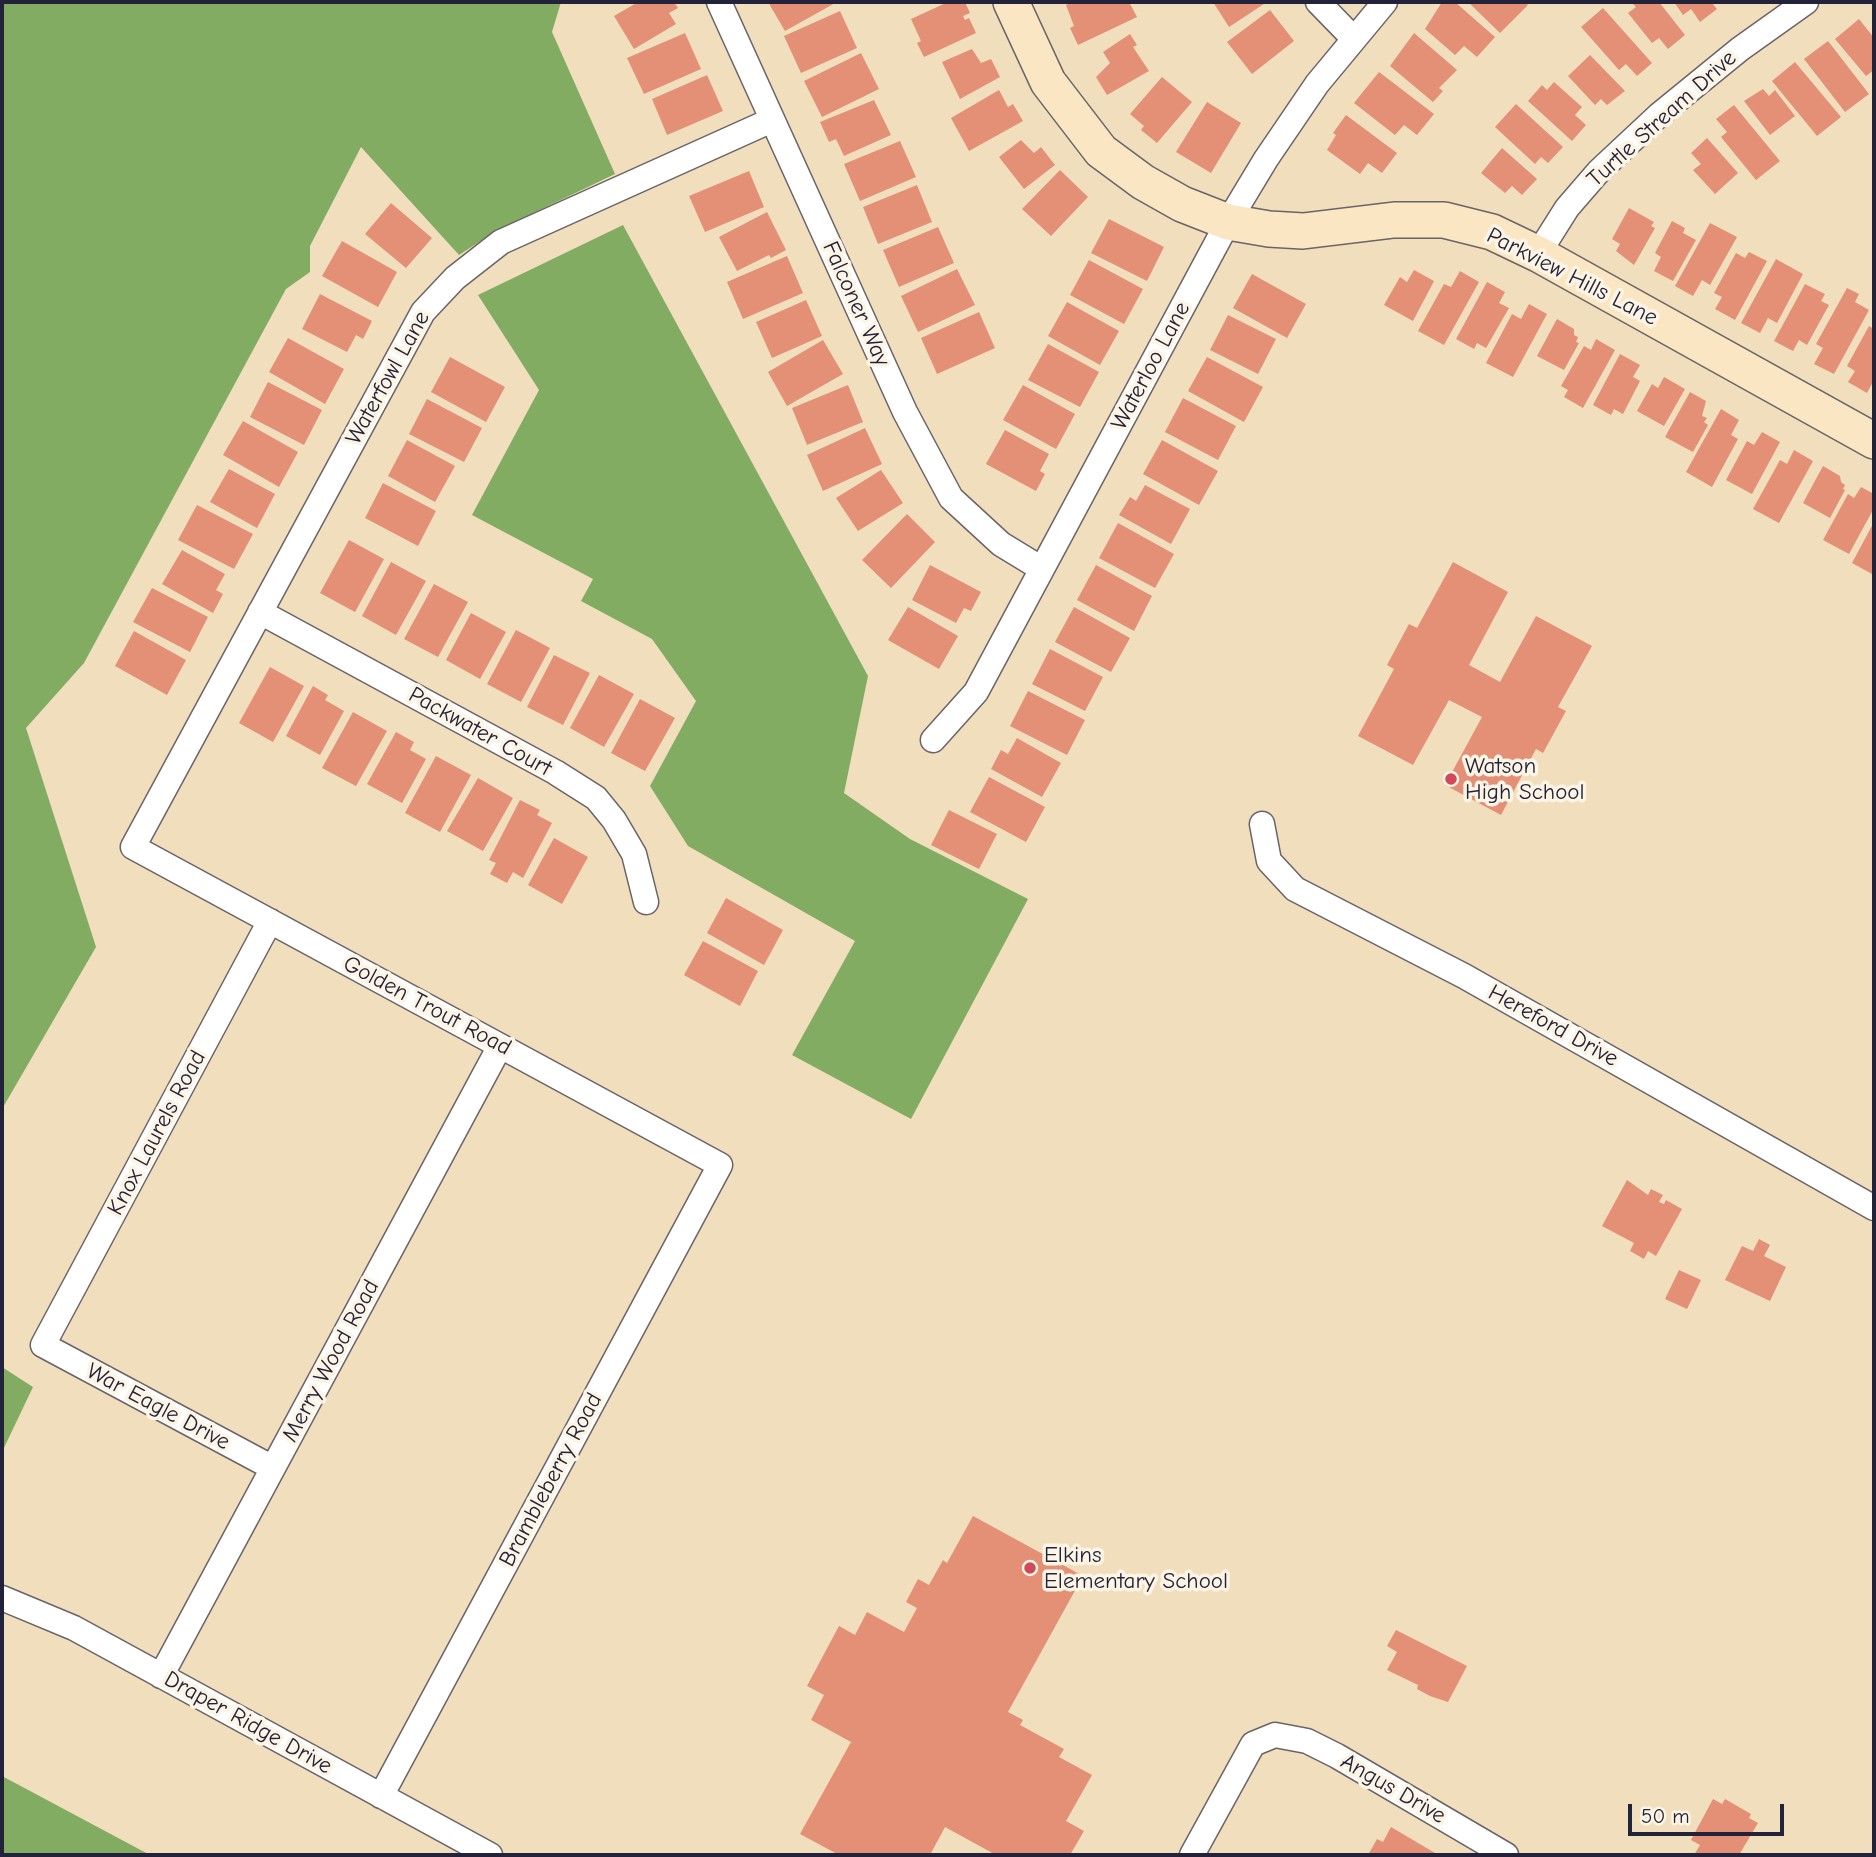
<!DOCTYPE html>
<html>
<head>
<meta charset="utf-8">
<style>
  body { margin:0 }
  #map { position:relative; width:1876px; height:1857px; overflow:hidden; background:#f1debd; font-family:"Comic Neue",sans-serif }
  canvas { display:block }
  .frame { position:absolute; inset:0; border:4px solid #22223b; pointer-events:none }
  .scale { position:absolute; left:1628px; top:1804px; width:156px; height:32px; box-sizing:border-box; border:4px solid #22223b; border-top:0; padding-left:9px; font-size:21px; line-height:24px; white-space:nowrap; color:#22223b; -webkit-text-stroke:5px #fcf5e5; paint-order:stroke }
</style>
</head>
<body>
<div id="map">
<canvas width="1876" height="1857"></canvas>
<div class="frame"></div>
<div class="scale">50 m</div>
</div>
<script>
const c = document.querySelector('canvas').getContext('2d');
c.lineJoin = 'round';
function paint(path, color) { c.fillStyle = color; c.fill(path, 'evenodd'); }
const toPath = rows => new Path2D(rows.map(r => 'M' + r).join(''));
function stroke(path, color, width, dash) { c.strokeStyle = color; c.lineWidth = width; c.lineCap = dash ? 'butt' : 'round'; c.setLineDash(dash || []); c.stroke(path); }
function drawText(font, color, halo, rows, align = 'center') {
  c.font = font + ' "Comic Neue",sans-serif'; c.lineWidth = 7; c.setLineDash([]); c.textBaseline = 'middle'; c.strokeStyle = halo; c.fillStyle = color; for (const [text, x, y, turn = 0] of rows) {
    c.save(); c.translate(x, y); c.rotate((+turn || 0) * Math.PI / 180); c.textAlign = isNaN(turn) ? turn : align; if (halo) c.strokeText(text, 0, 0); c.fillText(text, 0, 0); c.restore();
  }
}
const forest = toPath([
  [2,2,561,2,552,32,615,174,496,231,459,255,361,147,310,246,310,272,286,289,84,663,26,728,96,947,2,1109],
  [623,225,868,676,844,793,910,839,1028,899,911,1119,792,1055,855,941,688,846,650,786,696,701,652,639,581,601,593,579,472,515,539,390,478,295],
  [2,1367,33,1387,2,1452],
  [2,1776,150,1855,2,1855]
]);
const building = toPath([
  [638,2,674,2,678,8,669,13,676,24,634,49,614,16],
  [768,2,837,2,785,31],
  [948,2,965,2,970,13,963,16,965,20,969,18,976,33,924,57,917,43,921,41,911,19],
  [1072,2,1129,2,1137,17,1078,45,1070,28,1074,26,1066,5],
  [1213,2,1263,2,1264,4,1229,27],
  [1442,2,1455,2,1495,37,1477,57,1464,46,1455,55,1425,29],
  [1468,2,1525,2,1528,5,1500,33],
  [1631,2,1659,2,1685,35,1668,49,1659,38,1652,43,1628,13,1636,7],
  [1674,2,1711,2,1717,9,1700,22,1691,9,1683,15],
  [1603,8,1652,63,1637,76,1626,64,1619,70,1581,27],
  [1270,10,1294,41,1252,74,1227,42],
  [840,11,857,48,801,73,784,36],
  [1859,19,1874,38,1874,70,1866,76,1835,39],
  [685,33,701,69,644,94,627,58],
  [1414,33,1457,70,1439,88,1443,91,1433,102,1390,66],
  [1130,34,1137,45,1133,47,1149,71,1107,95,1096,77,1110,63,1103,52],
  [1828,41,1869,94,1845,112,1804,59],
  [972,49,981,63,991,59,1000,77,960,99,942,62],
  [861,53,879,89,822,117,804,81],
  [1590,55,1625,91,1607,105,1601,99,1595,105,1568,76],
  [1795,62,1841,117,1817,136,1772,81],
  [1379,72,1434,114,1417,135,1404,125,1395,135,1354,103],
  [707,75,723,111,667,135,652,99],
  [1162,77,1192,102,1157,143,1141,130,1144,126,1130,114],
  [1554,82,1582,107,1575,115,1586,125,1572,141,1528,101,1542,85,1547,90],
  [1763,89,1769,96,1775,90,1795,116,1770,135,1744,101],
  [999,90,1008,107,1013,104,1023,121,969,151,951,118],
  [874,100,891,135,844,156,836,139,829,142,820,122],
  [1207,102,1241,123,1211,173,1176,152],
  [1516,104,1563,147,1548,163,1541,157,1535,164,1495,127],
  [1734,105,1780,161,1756,180,1721,137,1727,132,1716,119],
  [1346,115,1397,153,1382,173,1368,163,1360,174,1327,150,1336,135,1333,133],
  [1707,138,1738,173,1715,194,1693,170,1701,164,1691,153],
  [1021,140,1034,153,1041,147,1055,165,1024,189,999,157],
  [900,141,916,177,860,201,844,164],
  [1502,148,1537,179,1522,195,1512,186,1505,193,1481,173],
  [1060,170,1088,197,1051,236,1022,209],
  [749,171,764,207,705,232,689,196],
  [917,185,932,222,878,244,863,207],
  [391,203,432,238,406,268,365,234],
  [1629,208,1654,222,1651,226,1655,228,1634,265,1616,251,1620,244,1612,239],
  [767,212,786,250,771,258,769,255,737,271,719,237],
  [1109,219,1164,247,1147,281,1091,253],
  [1672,221,1685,228,1683,233,1696,240,1673,281,1654,271,1661,257,1655,253],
  [1710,223,1737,237,1710,285,1702,280,1693,296,1675,286],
  [938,227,954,263,899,287,883,250],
  [342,241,397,272,378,307,322,276],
  [1749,252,1767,261,1735,320,1715,309,1722,297,1714,293,1736,253,1745,258],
  [787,256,803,293,743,319,727,282],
  [1776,259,1803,274,1777,323,1768,318,1760,333,1741,323],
  [1089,260,1143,289,1124,324,1070,295],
  [957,269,975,305,918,332,901,296],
  [1414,270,1434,281,1413,321,1384,305,1400,277,1407,282],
  [1460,271,1479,282,1444,345,1418,331,1444,284,1451,287],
  [1252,274,1306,304,1287,338,1233,308],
  [1487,282,1505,292,1499,303,1509,308,1486,348,1477,343,1474,349,1456,339],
  [1805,284,1825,294,1821,301,1829,305,1807,345,1799,340,1793,351,1774,341],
  [1847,288,1859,294,1855,302,1869,310,1834,374,1814,364,1823,348,1816,344],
  [320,294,372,321,363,339,356,335,347,352,302,329],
  [806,300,822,336,772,358,756,322],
  [1067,302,1119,331,1100,365,1048,336],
  [1529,304,1547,314,1513,377,1486,363,1512,314,1521,319],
  [979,312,995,348,937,374,921,338],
  [1228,315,1276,339,1258,374,1210,350],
  [1557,319,1574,329,1574,335,1578,337,1576,342,1579,343,1564,370,1537,356],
  [1869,326,1874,329,1874,380,1867,393,1848,382,1855,371,1847,366],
  [288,338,344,369,325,404,269,372],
  [1596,339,1615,350,1583,408,1564,397,1568,390,1561,386,1584,346,1591,350],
  [823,340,843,374,787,406,768,372],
  [1048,344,1099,372,1080,407,1028,380],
  [1620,354,1640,365,1633,377,1640,381,1623,414,1614,409,1611,415,1593,405],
  [450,357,505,387,486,422,431,392],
  [1207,357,1263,387,1244,422,1188,391],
  [1664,377,1685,389,1664,426,1637,411,1652,384,1658,388],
  [268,382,322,410,304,445,250,417],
  [848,385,863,422,807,445,792,408],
  [1023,385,1075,414,1056,449,1003,420],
  [1690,392,1706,401,1702,416,1707,418,1704,422,1708,425,1693,452,1665,437],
  [1183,398,1236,426,1218,460,1165,432],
  [427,399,482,428,464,462,409,434],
  [1721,409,1739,420,1731,435,1738,439,1712,487,1686,472],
  [243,421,298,452,279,487,223,455],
  [865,428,882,464,823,491,807,455],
  [1005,430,1049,454,1040,471,1045,474,1036,491,986,464],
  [1762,432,1780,442,1752,494,1726,480,1747,441,1754,445],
  [407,440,455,466,435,502,388,476],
  [1162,440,1218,471,1199,505,1143,474],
  [1794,450,1813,461,1779,523,1753,509,1780,460,1787,464],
  [1823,466,1840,476,1841,482,1845,485,1843,489,1845,490,1830,518,1803,503],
  [229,469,275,494,257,528,210,502],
  [881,470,903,503,858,531,836,498],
  [383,483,436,511,418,546,365,518],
  [1145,485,1190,509,1171,544,1119,515,1130,497,1136,501],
  [1861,487,1874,494,1874,508,1849,554,1823,540,1848,494,1854,498],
  [197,505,253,534,234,569,178,540],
  [907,514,935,542,891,588,862,560],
  [1874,522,1874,570,1872,574,1852,563],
  [1118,523,1174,554,1155,588,1099,558],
  [349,540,384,559,355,612,320,593],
  [182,550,225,574,216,590,223,594,213,613,162,584],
  [391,562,426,581,396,635,362,616],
  [1453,562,1508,592,1469,665,1500,682,1536,616,1592,646,1558,707,1566,711,1543,753,1536,749,1501,815,1445,785,1482,717,1449,700,1413,765,1358,736,1394,669,1387,665,1409,624,1417,628],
  [930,565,981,592,971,611,964,608,956,623,912,600],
  [1096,565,1152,596,1134,631,1077,600],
  [434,584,468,602,438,657,404,639],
  [152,588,208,617,190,652,133,622],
  [908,607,958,636,939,669,888,640],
  [1074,607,1130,638,1111,672,1055,642],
  [471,613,506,632,480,679,446,660],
  [516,630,550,648,521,702,487,684],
  [134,631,186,660,167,695,115,666],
  [1050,649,1103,677,1085,711,1032,684],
  [554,655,590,673,563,725,527,707],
  [270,667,304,686,273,742,239,723],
  [599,675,634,694,604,747,570,728],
  [313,686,328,695,325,700,344,711,320,755,286,736],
  [1028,691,1085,720,1067,755,1010,726],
  [640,699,675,718,645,771,611,753],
  [353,712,387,731,356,786,322,768],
  [396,732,414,742,410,750,426,759,402,803,367,784],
  [1017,738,1061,763,1042,797,991,769,1001,750,1008,754],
  [436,756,471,775,440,832,405,813],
  [989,777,1045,807,1026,842,970,812],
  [478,778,513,798,483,851,447,831],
  [520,800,540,810,537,815,552,823,523,878,513,872,507,883,490,874,496,863,489,860],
  [949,810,997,834,979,869,931,845],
  [554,838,588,857,562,904,528,885],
  [726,898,783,930,764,965,707,933],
  [703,941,758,971,740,1006,684,975],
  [1627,1180,1648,1195,1651,1189,1663,1195,1659,1202,1664,1204,1666,1200,1682,1209,1656,1256,1648,1251,1644,1259,1630,1251,1634,1243,1602,1226],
  [1759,1239,1770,1245,1764,1256,1786,1267,1770,1301,1725,1280,1742,1246,1753,1251],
  [1679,1270,1701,1280,1687,1309,1665,1299],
  [973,1516,1083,1576,1008,1712,1023,1720,1020,1725,1064,1749,1059,1757,1092,1775,1066,1821,1084,1831,1070,1855,996,1855,945,1827,930,1855,839,1855,800,1834,851,1742,811,1720,824,1695,807,1686,839,1626,855,1635,867,1612,904,1632,917,1608,906,1602,918,1579,929,1585,943,1560,947,1563],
  [1396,1630,1467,1666,1448,1702,1430,1696,1417,1689,1418,1685,1387,1670,1397,1652,1387,1646],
  [1713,1799,1722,1804,1725,1799,1751,1814,1749,1818,1758,1823,1739,1855,1694,1855,1700,1845,1691,1840],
  [1391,1827,1435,1853,1434,1855,1368,1855,1377,1839,1383,1842]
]);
const street = toPath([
  [719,2,905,412,951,498,1001,544,1042,569],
  [1318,2,1353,38],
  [1538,254,1567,208,1599,171,1659,115,1740,49,1806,2],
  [260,612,555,772,596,798,614,820,634,854,646,902],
  [933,740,976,692,1228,222,1266,159,1317,84,1385,2],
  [1262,824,1269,861,1295,889,1464,976,1874,1208],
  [270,921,43,1345,273,1468],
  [2,1598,74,1628,490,1855],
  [161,1676,500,1046],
  [381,1796,720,1165,133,847,423,312,455,278,501,242,772,120],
  [1192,1855,1253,1744,1275,1735,1307,1741,1337,1756,1506,1855]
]);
const secondary = toPath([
  [1011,2,1048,82,1101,151,1143,182,1182,204,1228,222,1269,229,1303,231,1394,220,1444,220,1492,232,1538,254,1874,441]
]);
const markers = [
  [1451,779,7,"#d1495b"],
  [1030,1568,7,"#d1495b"]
];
const streetNames = [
  ["Turtle Stream Drive",1662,119,-42],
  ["Parkview Hills Lane",1572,277,27],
  ["Falconer Way",856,304,66],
  ["Waterloo Lane",1151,366,-62],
  ["Waterfowl Lane",388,378,-61],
  ["Packwater Court",480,732,29],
  ["Golden Trout Road",427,1006,28],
  ["Hereford Drive",1553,1026,29],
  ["Knox Laurels Road",157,1133,-62],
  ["Merry Wood Road",331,1361,-62],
  ["War Eagle Drive",158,1407,28],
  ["Brambleberry Road",551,1480,-62],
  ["Draper Ridge Drive",248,1723,29],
  ["Angus Drive",1393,1789,30]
];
const poiNames = [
  ["Watson",1465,766],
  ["High School",1465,792],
  ["Elkins",1044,1555],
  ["Elementary School",1044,1581]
];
paint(forest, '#83ac63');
paint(building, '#e39076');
stroke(street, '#6a6468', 27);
stroke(secondary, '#6a6468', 38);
stroke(street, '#fff', 24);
stroke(secondary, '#fbe6c3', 35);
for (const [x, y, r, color] of markers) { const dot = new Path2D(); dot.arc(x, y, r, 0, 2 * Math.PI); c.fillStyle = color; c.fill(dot); stroke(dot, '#fcf5e5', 2.5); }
drawText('23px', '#22223b', '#fcf5e5', streetNames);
drawText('23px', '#22223b', '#fcf5e5', poiNames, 'left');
</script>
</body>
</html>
